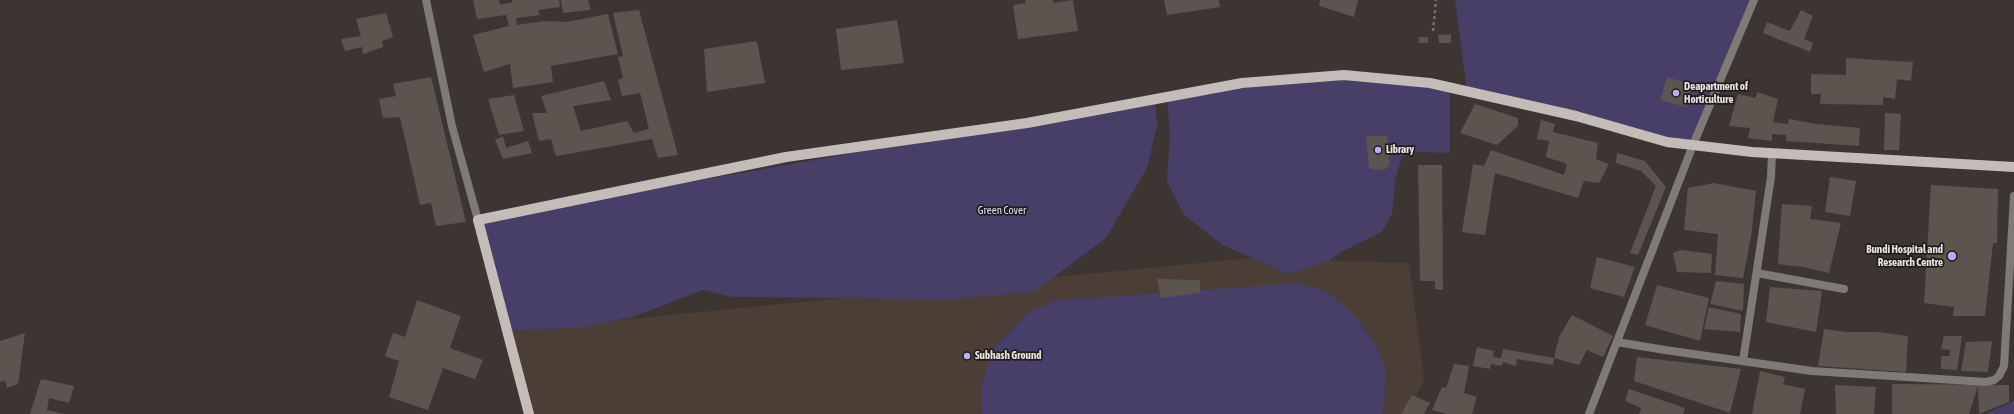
<!DOCTYPE html>
<html>
<head>
<meta charset="utf-8">
<style>
  body { margin:0 }
  canvas { display:block; background:#3c3531 }
</style>
</head>
<body>
<canvas width="2014" height="414"></canvas>
<script>
const c = document.querySelector('canvas').getContext('2d');
c.lineJoin = 'round';
function paint(path, color) { c.fillStyle = color; c.fill(path, 'evenodd'); }
const toPath = rows => new Path2D(rows.map(r => 'M' + r).join(''));
function stroke(path, color, width, dash) { c.strokeStyle = color; c.lineWidth = width; c.lineCap = dash ? 'butt' : 'round'; c.setLineDash(dash || []); c.stroke(path); }
function drawText(font, color, halo, rows, align = 'center') {
  c.font = font + ' "Asap Condensed",sans-serif'; c.lineWidth = 3.5; c.setLineDash([]); c.textBaseline = 'middle'; c.strokeStyle = halo; c.fillStyle = color; for (const [text, x, y, turn = 0] of rows) {
    c.save(); c.translate(x, y); c.rotate((+turn || 0) * Math.PI / 180); c.textAlign = isNaN(turn) ? turn : align; if (halo) c.strokeText(text, 0, 0); c.fillText(text, 0, 0); c.restore();
  }
}
const built = toPath([
  [1250,258,1409,263,1424,380,1408,414,529,414,507,331]
]);
const green = toPath([
  [1455,0,1754,0,1693,145,1467,91],
  [1344,75,1450,87,1450,153,1420,152,1402,156,1395,181,1392,214,1382,232,1343,251,1327,262,1289,274,1224,246,1184,215,1167,181,1170,136,1167,97],
  [1155,99,1157,126,1147,168,1106,238,1034,292,943,300,867,298,732,297,703,290,632,317,584,327,507,331,478,220],
  [1296,283,1326,291,1353,314,1375,343,1386,371,1384,403,1381,414,982,414,981,385,994,348,1029,312,1053,301],
  [2014,401,2014,414,1985,414]
]);
const building = toPath([
  [473,0,499,0,500,5,513,2,512,0,559,0,560,7,538,10,540,15,516,18,517,25,545,21,566,22,608,14,618,54,551,66,553,82,513,88,510,64,484,72,473,35,509,26,506,15,477,19],
  [561,0,588,0,591,10,563,13],
  [1025,0,1053,0,1053,3,1073,0,1078,31,1018,39,1013,5,1026,3],
  [1164,0,1219,0,1220,7,1167,15],
  [1320,0,1358,0,1354,17,1319,6],
  [639,10,678,155,658,158,652,139,556,156,551,139,539,141,532,113,547,113,541,96,604,81,611,100,573,106,581,131,627,121,634,133,649,129,640,93,622,96,618,80,623,78,618,57,623,56,613,13],
  [1801,10,1813,16,1804,39,1813,43,1810,52,1763,33,1767,22,1790,31],
  [386,13,393,37,382,41,383,47,363,54,362,47,345,51,341,39,361,36,356,19],
  [897,20,904,63,841,70,836,29],
  [1451,34,1451,43,1439,43,1438,35],
  [1419,37,1428,37,1428,43,1419,43],
  [757,41,765,83,707,92,704,49],
  [1846,58,1913,62,1911,81,1897,79,1895,99,1883,97,1883,105,1820,104,1821,94,1811,94,1811,74,1846,75],
  [431,77,466,222,436,226,431,203,420,205,400,117,383,118,379,99,396,96,393,84],
  [1667,77,1693,85,1686,107,1660,100],
  [1757,92,1778,99,1773,122,1788,124,1789,119,1816,124,1860,128,1859,146,1786,141,1786,135,1772,134,1772,141,1748,138,1750,128,1729,126,1738,94,1756,98],
  [514,95,524,131,499,135,488,99],
  [1475,104,1518,118,1518,126,1497,145,1460,133],
  [1885,113,1901,114,1899,150,1884,150],
  [1541,120,1555,124,1553,132,1598,143,1596,159,1609,164,1599,183,1584,181,1578,198,1495,173,1485,235,1462,232,1473,164,1484,166,1491,150,1564,175,1567,164,1546,157,1549,141,1537,139],
  [503,136,506,148,528,141,532,153,503,159,495,140],
  [1366,136,1387,136,1390,164,1386,169,1378,170,1369,168],
  [1617,153,1645,161,1666,187,1638,255,1630,253,1656,186,1641,171,1616,163],
  [1418,165,1442,165,1443,290,1435,289,1435,281,1420,281],
  [1830,177,1856,181,1850,216,1825,212],
  [1714,183,1756,191,1751,237,1743,278,1715,275,1718,234,1684,230,1688,188],
  [1931,185,1998,189,1997,243,1993,243,1985,316,1953,316,1954,307,1924,303],
  [1782,204,1812,206,1810,219,1841,223,1829,273,1803,267,1778,264],
  [1681,250,1712,254,1711,273,1677,272,1673,253],
  [1597,257,1635,267,1624,297,1590,288],
  [1157,279,1200,280,1200,293,1161,298],
  [1716,281,1744,284,1743,311,1710,304],
  [1657,285,1709,298,1700,341,1645,325],
  [1770,287,1822,291,1816,332,1766,322],
  [417,300,461,316,450,348,483,360,475,379,443,368,428,410,389,397,399,361,385,356,393,333,405,337],
  [1709,307,1741,314,1740,332,1704,329],
  [1572,315,1613,336,1603,357,1587,350,1579,365,1554,358,1559,337],
  [1824,329,1846,332,1877,332,1908,336,1906,372,1818,366],
  [25,333,18,384,7,388,5,381,0,382,0,341],
  [1944,336,1962,336,1957,370,1941,369,1941,356,1949,356,1951,350,1941,349],
  [1992,341,1988,372,1961,371,1966,342],
  [1477,347,1494,351,1493,357,1501,358,1503,349,1554,358,1553,365,1517,359,1516,366,1503,362,1502,366,1491,364,1490,369,1473,366],
  [1637,357,1741,369,1730,413,1634,381],
  [1454,364,1469,366,1464,393,1477,397,1472,414,1447,414,1432,410,1442,387,1446,388],
  [1760,371,1785,377,1783,384,1805,389,1800,414,1752,414],
  [41,379,74,386,69,403,49,398,47,410,64,414,30,414],
  [1892,384,2009,385,2009,402,1979,414,1978,386,1969,414,1892,414],
  [1835,385,1876,387,1874,414,1836,414],
  [1629,389,1685,408,1683,414,1639,414,1641,408,1625,401],
  [1412,395,1430,403,1424,414,1401,414]
]);
const path = toPath([
  [1433,31,1436,0]
]);
const minor = toPath([
  [1757,273,1844,289],
  [1617,342,1665,350,1812,371,1986,382,1994,380,1999,376,2004,366,2014,196],
  [1743,361,1771,177,1772,153]
]);
const tertiary = toPath([
  [426,0,452,126,478,220],
  [1589,414,1693,145,1754,0]
]);
const primary = toPath([
  [529,414,478,220,786,157,1027,123,1242,83,1344,75,1430,83,1576,116,1667,142,1752,152,2014,167]
]);
const markers = [
  [1676,93,4,"#b9abf7"],
  [1378,150,4,"#b9abf7"],
  [1952,256,5,"#b9abf7"],
  [967,356,4,"#b9abf7"]
];
const poiNames = [
  ["Deapartment of",1684,87],
  ["Horticulture",1684,100],
  ["Library",1386,150],
  ["Bundi Hospital and",1943,250,"right"],
  ["Research Centre",1943,263,"right"],
  ["Subhash Ground",975,356]
];
const parkNames = [
  ["Green Cover",1002,211]
];
paint(built, '#4a3e36');
paint(green, '#473f68');
paint(building, '#5b544f');
stroke(path, '#76706d', 2.5, [3, 3]);
stroke(minor, '#7d7a78', 8);
stroke(tertiary, '#7d7a78', 8);
stroke(primary, '#c3bcb7', 10);
for (const [x, y, r, color] of markers) { const dot = new Path2D(); dot.arc(x, y, r, 0, 2 * Math.PI); c.fillStyle = color; c.fill(dot); stroke(dot, '#211d1c', 1.5); }
drawText('bold 11px', '#e6e2df', '#211d1c', poiNames, 'left');
drawText('11px', '#e0def1', '#211d1c', parkNames);
</script>
</body>
</html>
